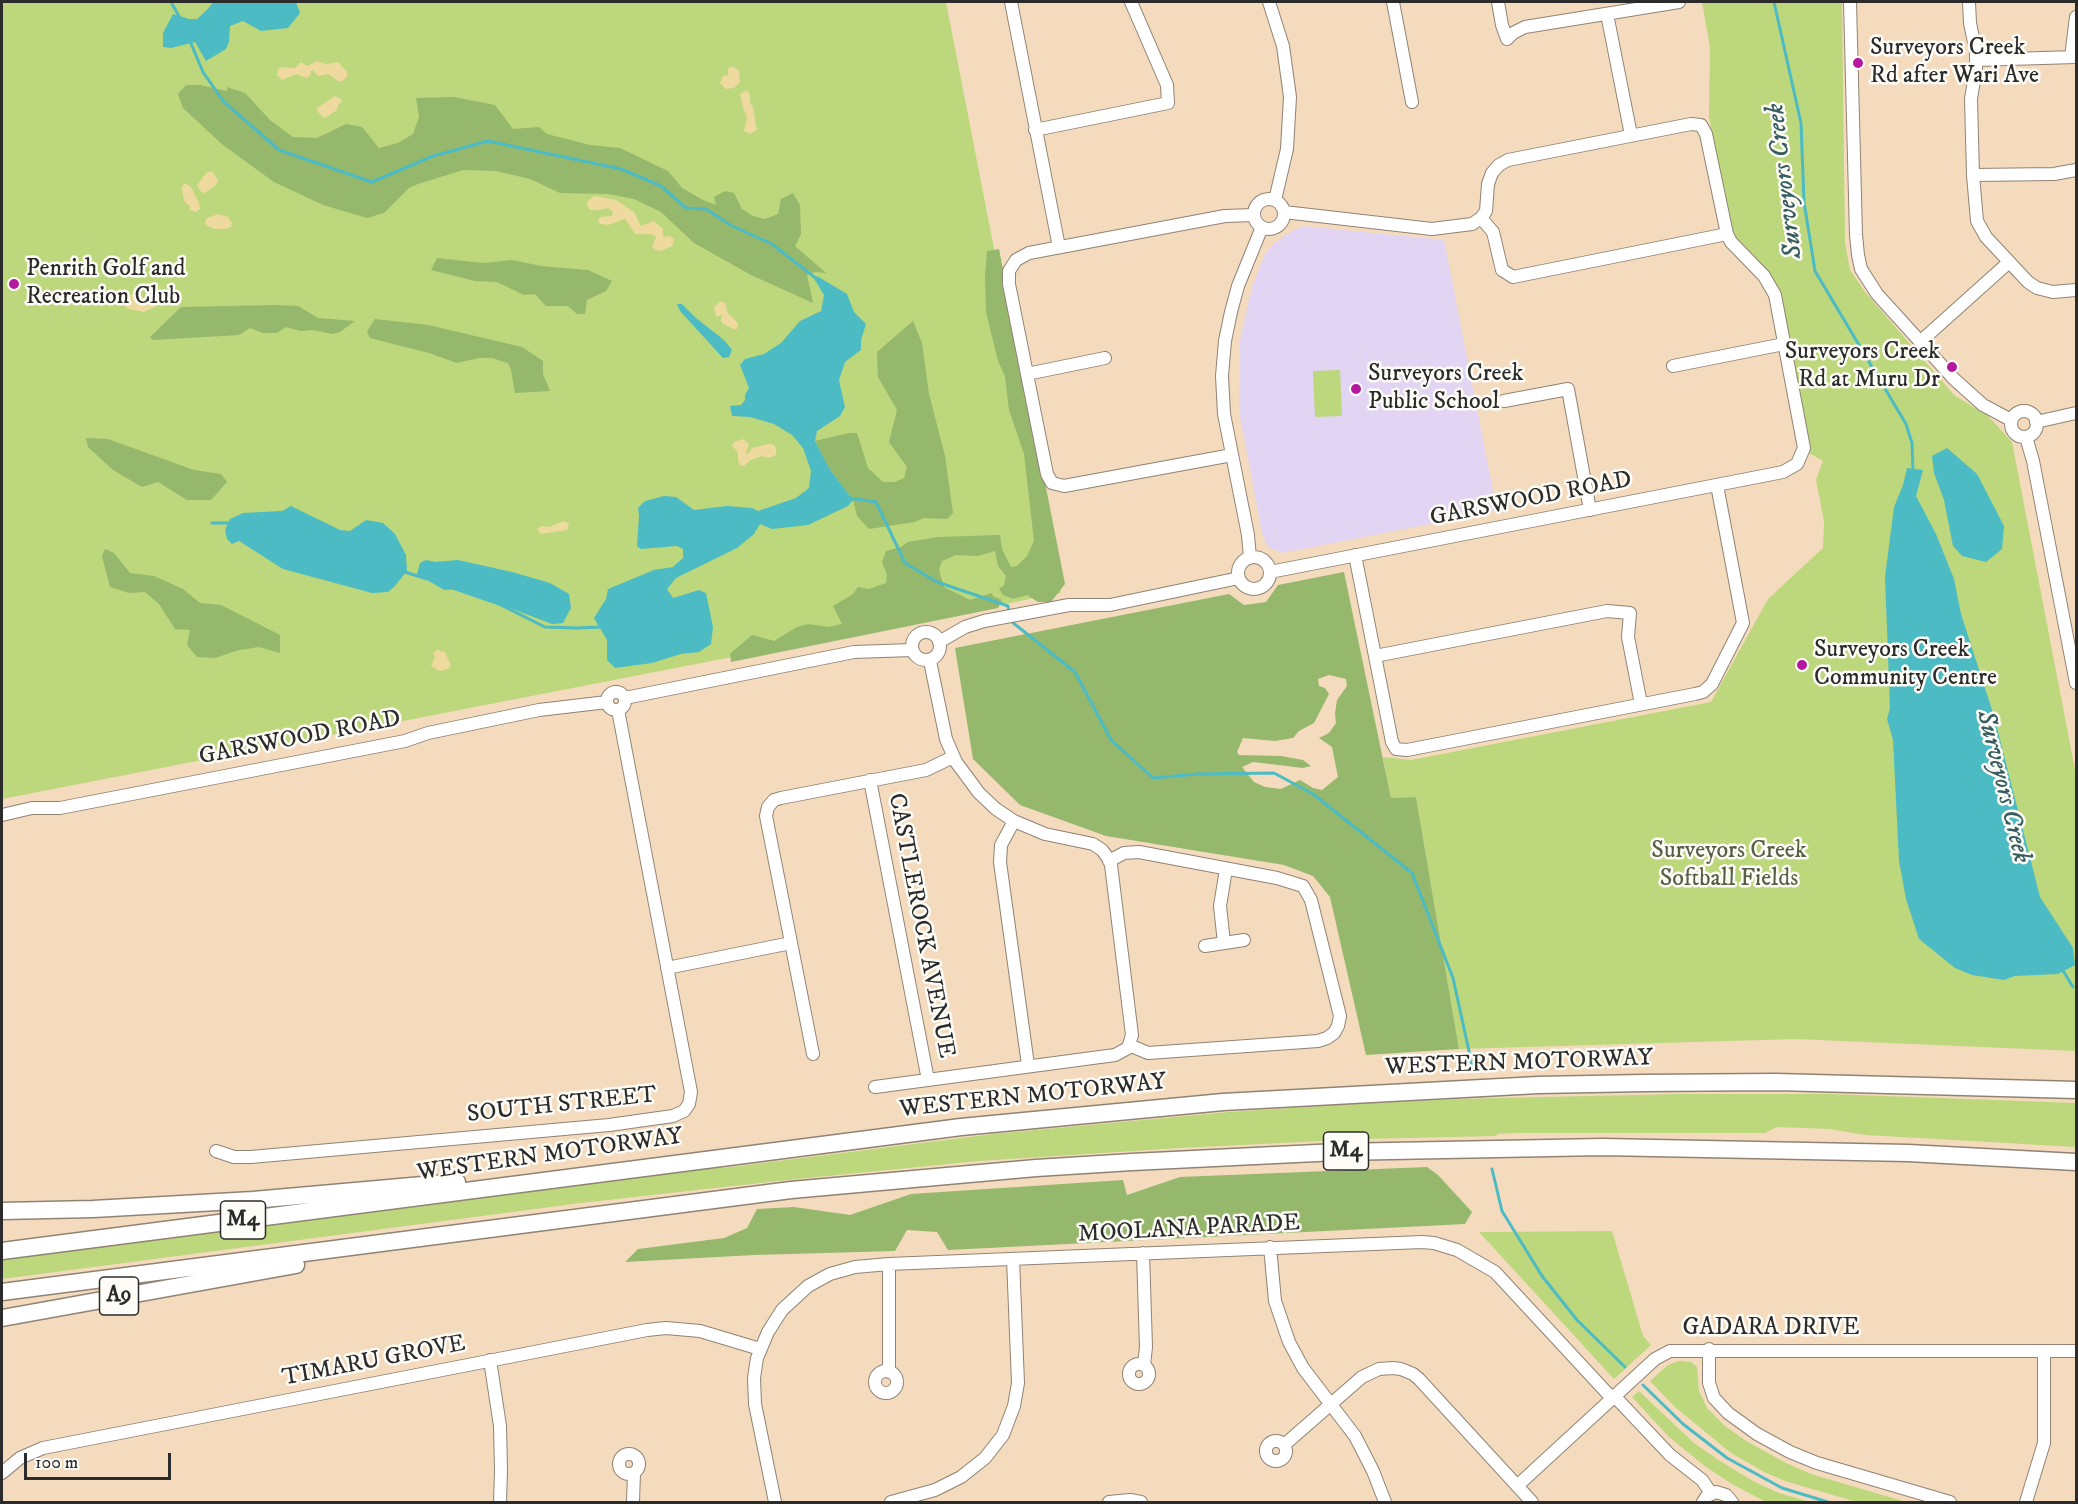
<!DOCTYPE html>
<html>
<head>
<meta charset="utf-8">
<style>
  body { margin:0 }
  #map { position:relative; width:2078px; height:1504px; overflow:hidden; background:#f4dbbe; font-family:"IM FELL DW Pica",serif }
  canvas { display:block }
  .frame { position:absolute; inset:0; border:3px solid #2b2b2b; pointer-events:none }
  .scale { position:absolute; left:24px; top:1453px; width:147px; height:27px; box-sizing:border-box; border:3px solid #2b2b2b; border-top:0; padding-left:8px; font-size:18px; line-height:21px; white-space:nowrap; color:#2b2b2b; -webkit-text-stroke:4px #fdfcf7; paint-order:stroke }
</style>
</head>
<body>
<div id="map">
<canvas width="2078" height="1504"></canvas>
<div class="frame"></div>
<div class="scale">100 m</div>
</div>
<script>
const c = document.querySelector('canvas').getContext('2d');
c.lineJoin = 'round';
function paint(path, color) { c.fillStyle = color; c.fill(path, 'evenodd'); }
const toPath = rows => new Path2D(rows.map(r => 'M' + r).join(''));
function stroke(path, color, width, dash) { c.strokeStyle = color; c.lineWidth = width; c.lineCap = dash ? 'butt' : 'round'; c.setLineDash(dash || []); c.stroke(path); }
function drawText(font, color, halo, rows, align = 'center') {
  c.font = font + ' "IM FELL DW Pica",serif'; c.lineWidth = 5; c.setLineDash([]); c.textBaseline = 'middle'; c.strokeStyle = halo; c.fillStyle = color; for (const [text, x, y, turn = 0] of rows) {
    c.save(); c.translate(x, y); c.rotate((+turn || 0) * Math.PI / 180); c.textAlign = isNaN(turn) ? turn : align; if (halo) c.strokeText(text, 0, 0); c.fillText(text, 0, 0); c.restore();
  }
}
const built = toPath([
  [1304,226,1444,240,1497,511,1282,553,1268,547,1262,533,1239,411,1240,341,1250,294,1253,293,1251,289,1265,254,1272,245,1290,232]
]);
const green = toPath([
  [2,2,946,2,1061,593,2,799],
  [1702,2,1842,2,1845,243,1850,270,1865,292,1954,395,1988,416,2012,442,2076,775,2076,1051,1795,1039,1459,1049,1416,797,1391,798,1383,757,1411,760,1711,702,1768,599,1823,548,1824,521,1816,480,1823,461,1809,453,1779,292,1731,232,1709,117,1710,48],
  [1340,370,1342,416,1315,417,1313,371],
  [1681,1094,1829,1094,2076,1103,2076,1147,1866,1135,1829,1129,1777,1127,1765,1133,1515,1133,1498,1134,1496,1136,1363,1139,1179,1148,979,1161,787,1180,581,1203,2,1279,2,1259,723,1165,723,1168,993,1134,1229,1112,1338,1105,1454,1099],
  [1612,1231,1643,1336,1651,1345,1614,1379,1479,1232],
  [1679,1361,1691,1362,1697,1367,1699,1391,1707,1408,1725,1426,1746,1441,1786,1463,1811,1474,1906,1502,1857,1502,1788,1482,1766,1473,1731,1453,1675,1407,1650,1381,1668,1365],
  [1639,1391,1694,1443,1720,1461,1753,1481,1779,1493,1810,1502,1766,1502,1732,1484,1706,1467,1669,1437,1632,1397]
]);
const forest = toPath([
  [186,85,200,85,227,91,227,87,245,93,270,120,293,137,317,138,346,124,362,127,379,148,398,143,413,134,419,117,416,98,454,97,495,105,513,129,539,127,547,134,590,145,620,148,668,171,682,188,703,200,716,205,714,197,725,191,734,193,742,209,753,216,765,219,778,214,781,199,793,193,800,205,801,234,795,246,826,273,815,272,807,275,813,303,751,275,694,243,661,212,634,199,608,194,560,193,530,179,496,171,463,170,418,184,409,188,384,213,367,218,323,205,274,182,223,145,183,108,178,94],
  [999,249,1065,584,1051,602,1038,602,1027,595,1013,599,1003,595,999,589,1004,585,1006,576,998,566,995,551,978,556,956,555,942,561,939,570,944,587,970,600,992,593,993,596,1002,600,998,608,731,662,730,654,752,635,774,641,797,627,808,624,829,627,842,624,833,606,853,594,858,587,869,589,886,583,887,575,882,562,886,551,901,547,908,542,937,537,1000,535,1002,549,1011,567,1017,566,1027,556,1034,541,1024,454,1009,410,1005,376,998,361,986,312,985,276,987,251],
  [437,258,483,263,512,260,541,266,588,270,612,281,606,291,587,300,585,314,577,314,568,306,546,306,535,294,524,295,497,282,475,281,431,270],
  [276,305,298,306,318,318,355,321,340,332,332,334,313,330,301,331,286,327,277,333,263,333,250,328,239,335,153,340,150,337,181,307],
  [375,319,428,325,522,347,543,361,543,374,550,391,515,393,511,370,508,363,492,358,479,358,457,363,429,353,370,338,367,331],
  [913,321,922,343,929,394,945,456,953,513,947,519,924,518,915,522,869,529,857,516,853,500,829,468,815,441,849,433,857,433,868,468,883,482,895,482,904,478,907,467,889,442,897,410,878,377,877,352],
  [86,438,108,439,194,470,221,474,227,482,211,500,187,500,158,482,142,487,113,470,88,447],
  [105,549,114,553,130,573,154,576,183,589,200,603,221,605,280,635,280,653,259,647,239,650,215,658,197,657,187,645,190,630,175,629,159,604,145,592,129,593,110,587,102,556],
  [1344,572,1391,798,1416,797,1459,1049,1366,1055,1330,897,1313,876,1284,865,1106,836,1020,805,973,759,955,648,1229,594,1244,605,1266,602,1278,585],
  [1329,675,1346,679,1347,686,1337,700,1335,713,1336,723,1329,733,1319,738,1332,747,1338,777,1322,790,1313,788,1300,780,1281,789,1265,787,1254,782,1242,767,1253,762,1303,768,1311,766,1303,760,1281,756,1239,755,1237,752,1243,738,1275,741,1293,738,1299,731,1314,723,1329,694,1325,688,1319,686,1318,679],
  [1427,1167,1438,1175,1472,1212,1465,1224,948,1250,937,1232,907,1230,895,1251,754,1255,625,1262,638,1249,724,1238,747,1228,757,1209,794,1207,850,1215,911,1194,1123,1180,1127,1195,1180,1177]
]);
const sand = toPath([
  [317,61,326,64,338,62,347,72,347,77,342,81,338,81,328,74,318,76,313,70,311,71,310,76,306,78,296,74,282,80,277,75,278,69,282,67,295,68,301,62,307,66],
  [730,67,736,68,739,71,740,82,734,88,726,89,720,83,723,76,728,75,728,69],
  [746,90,750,94,750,102,753,107,756,126,757,130,750,134,744,131,747,117,743,108,740,94],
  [335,96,341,99,342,101,338,105,337,110,325,118,323,117,318,112,317,108],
  [207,172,213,172,218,180,216,185,205,193,201,192,197,185],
  [185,183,191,187,199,203,200,209,196,212,190,210,190,206,184,201,182,187],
  [594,196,616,200,634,212,641,226,654,221,663,229,663,237,670,236,674,239,672,246,661,251,655,250,652,247,656,237,651,234,635,234,625,219,608,225,600,224,598,221,600,217,612,216,613,212,608,208,600,210,590,210,586,203],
  [218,214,228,217,232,223,231,227,225,229,215,229,206,225,205,222,207,218],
  [132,294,138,294,145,299,152,299,155,302,155,307,144,312,128,309,124,304,124,301],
  [720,301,725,303,728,313,738,323,737,329,733,329,722,323,721,318,723,315,716,317,714,307],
  [743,439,749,444,746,454,748,454,752,448,769,444,774,445,776,448,776,455,769,458,762,456,751,460,744,466,740,465,738,461,738,452,732,446,734,442],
  [564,521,569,524,567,530,541,534,537,529,541,526,549,527],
  [437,650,445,652,451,666,447,669,440,671,431,666,435,657,433,653]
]);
const water = toPath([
  [213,2,296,2,300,13,288,28,261,31,243,21,230,26,229,42,226,49,206,61,195,42,171,48,163,47,163,33,173,14,189,19,197,19,208,9],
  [817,276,847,294,854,312,866,324,861,340,861,350,845,362,839,380,845,407,840,416,817,431,815,441,829,468,853,500,848,506,808,525,772,529,760,524,754,534,737,548,676,578,667,589,673,598,699,590,706,593,713,627,711,644,699,652,681,654,652,663,615,668,607,660,607,640,594,618,606,599,608,589,654,570,673,567,683,558,683,549,677,546,641,549,637,546,639,516,638,508,645,501,664,496,676,497,694,510,727,506,752,508,758,511,796,498,809,488,811,471,803,448,792,435,774,424,750,417,732,416,730,406,741,405,745,400,745,395,749,388,740,365,745,359,764,354,781,343,800,321,821,311,824,295,815,280],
  [677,304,682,304,696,318,724,340,732,350,729,357,723,358,680,311],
  [1947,448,1977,474,2004,526,2002,549,1986,562,1962,556,1953,546,1944,500,1934,473,1932,456],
  [1907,468,1923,470,1916,496,1936,534,1954,579,1961,614,1994,716,2040,897,2073,948,2075,965,2058,974,2015,976,2004,980,1972,975,1955,968,1919,939,1906,899,1899,861,1893,740,1887,719,1890,708,1885,577,1894,507,1903,485],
  [291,506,340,530,350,531,366,520,383,523,395,534,406,555,407,571,394,587,388,592,372,593,283,569,239,541,232,544,227,539,225,530,230,519,243,513,282,511],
  [426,560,435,562,458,560,512,572,550,583,569,594,571,608,563,623,552,624,460,589,444,590,417,574,420,563]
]);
const stream = toPath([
  [171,2,180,18],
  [1774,2,1801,123,1804,202,1815,271,1906,424,1912,443,1913,470],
  [190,41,203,72,223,101,279,150,372,182,433,156,488,141,621,169,661,186,686,208,706,209,730,225,772,244,818,280],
  [849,498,876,502,905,563,937,582,1008,606,1009,612],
  [212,523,232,523],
  [402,571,427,579],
  [453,588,499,604,545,627,577,628,603,627],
  [1011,618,1012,622,1075,672,1111,740,1153,778,1198,774,1274,773,1313,794,1412,873,1453,978,1472,1065],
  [2062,969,2073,987],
  [1492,1169,1502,1211,1542,1276,1577,1320,1625,1367],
  [1643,1385,1683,1424,1727,1458,1782,1488,1828,1502]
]);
const minor = toPath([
  [1011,2,1059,247],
  [1269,2,1283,46,1290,97,1287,149,1275,200],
  [1393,2,1412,102],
  [1498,2,1502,25,1507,39,1513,33,1525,27,1679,2],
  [1850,2,1856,235,1858,255,1861,269,1877,294,1954,379,1983,405,2011,420],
  [1969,2,1970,23,1976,52,1976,68,1971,99,1973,175,1977,221,1986,237,2028,282,2037,288,2053,292,2076,290],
  [1607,14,1631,135],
  [2071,57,2076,17],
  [1976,60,2076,57],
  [1035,130,1168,103,1167,85,1131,2],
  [1973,175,2054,174,2076,170],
  '1254 214a15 15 0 1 1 30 0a15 15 0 1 1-30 0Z',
  [1481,218,1493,232,1502,270,1513,277,1727,234],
  [1921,341,2008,263],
  [1673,366,1784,344],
  [1027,374,1105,358],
  [1504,401,1568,389,1590,510],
  '2011 424a13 13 0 1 1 26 0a13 13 0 1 1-26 0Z',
  [2036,422,2076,413],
  [2026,437,2033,461,2076,683],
  [1232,455,1064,486,1052,483,1047,474,1009,284,1009,271,1016,260,1029,253,1225,216,1254,215],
  [1355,555,1392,742,1396,749,1407,750,1695,694,1703,692,1712,684,1743,623,1717,485],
  '1238 573a16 16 0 1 1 32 0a16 16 0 1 1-32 0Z',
  [1250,558,1248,535,1224,414,1222,376,1225,341,1231,312,1238,286,1262,227],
  [1270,572,1783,472,1797,464,1804,448,1775,295,1764,276,1731,242,1727,234,1706,134,1701,125,1691,124,1508,160,1499,165,1492,173,1488,184,1486,211,1481,218,1472,224,1432,229,1284,212],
  '912 646a14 14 0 1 1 28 0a14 14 0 1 1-28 0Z',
  [939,642,965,627,984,621,1069,605,1110,605,1239,578],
  [1375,656,1607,611,1630,613,1628,637,1641,704],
  '607 701a9 9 0 1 1 18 0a9 9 0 1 1-18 0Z',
  [625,698,854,652,912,650],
  [870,780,928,1080],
  [2,815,32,808,60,808,405,741,428,733,539,710,607,702],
  [1014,821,1001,845,1000,862,1028,1065],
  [1109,861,1124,853,1139,852,1277,878,1303,886,1311,900,1340,1016,1338,1026,1334,1033,1327,1038,1318,1041,1148,1053,1129,1045],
  [1224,943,1220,906,1226,869],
  [1205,946,1244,940],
  [667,968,791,943],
  [813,1054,766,816,768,807,774,800,781,798,926,770,953,757],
  [875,1087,1115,1055,1128,1048,1132,1035,1111,865,1108,858,1102,850,1093,844,1045,834,1014,821,996,809,979,793,956,762,946,739,930,661],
  [216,1151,234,1157,251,1157,609,1125,673,1116,684,1111,689,1104,691,1092,618,710],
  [1270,1247,1275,1301,1289,1342,1303,1368,1355,1436,1373,1471,1385,1502],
  [1143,1253,1146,1347,1144,1365],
  [889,1264,889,1372],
  [1709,1349,1709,1383,1714,1398,1728,1413,1757,1434,1790,1452,1817,1463,1950,1502],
  [490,1360,500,1426,501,1470,500,1502],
  '1129 1374a10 10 0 1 1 20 0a10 10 0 1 1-20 0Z',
  '875 1382a11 11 0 1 1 22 0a11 11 0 1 1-22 0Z',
  '1266 1451a10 10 0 1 1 20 0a10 10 0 1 1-20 0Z',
  [1284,1445,1362,1377,1379,1369,1393,1368,1401,1369,1413,1374,1419,1379,1532,1502],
  '619 1464a10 10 0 1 1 20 0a10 10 0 1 1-20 0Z',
  [2,1473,20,1458,43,1448,647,1330,666,1328,700,1331,760,1349],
  [1517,1486,1655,1359,1670,1351,2076,1351],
  [633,1502,634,1473],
  [775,1502,755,1404,754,1378,757,1358,768,1332,782,1310,808,1286,830,1274,855,1267,889,1264,1422,1242,1434,1243,1457,1250,1495,1272,1608,1394,1619,1401,1670,1455,1702,1480,1711,1493],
  [891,1502,935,1490,961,1477,985,1458,1003,1435,1014,1406,1018,1383,1013,1259],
  [1109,1502,1130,1500,1141,1502],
  [1703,1502,1707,1496,1716,1492,1726,1495,1732,1502],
  [2026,1502,2044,1443,2044,1351]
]);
const highway = toPath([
  [2,1211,93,1209,253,1200,457,1182],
  [2,1251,961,1127,1223,1102,1538,1085,1644,1083,1776,1082,2076,1090],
  [2,1292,791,1190,1036,1168,1132,1162,1337,1152,1603,1147,1908,1153,2076,1162],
  [2,1318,296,1265]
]);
const markers = [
  [1858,63,6,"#b5179e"],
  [14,284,6,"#b5179e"],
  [1952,367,6,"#b5179e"],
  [1356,389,6,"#b5179e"],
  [1802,665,6,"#b5179e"]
];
const shields = [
  [1346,1151,45],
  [243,1220,45],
  [119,1296,39]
];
const shieldNames = [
  ["M4",1346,1151],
  ["M4",243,1220],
  ["A9",119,1296]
];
const poiNames = [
  ["Surveyors Creek",1870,49],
  ["Rd after Wari Ave",1870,77],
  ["Penrith Golf and",26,270],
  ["Recreation Club",26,298],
  ["Surveyors Creek",1940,353,"right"],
  ["Rd at Muru Dr",1940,381,"right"],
  ["Surveyors Creek",1368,375],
  ["Public School",1368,403],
  ["Surveyors Creek",1814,651],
  ["Community Centre",1814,679]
];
const streetNames = [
  ["GARSWOOD ROAD",1531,500,-11],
  ["GARSWOOD ROAD",300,739,-11],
  ["CASTLEROCK AVENUE",920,926,79],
  ["WESTERN MOTORWAY",1519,1064,-2],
  ["WESTERN MOTORWAY",1033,1097,-6],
  ["SOUTH STREET",562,1106,-6],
  ["WESTERN MOTORWAY",550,1156,-8],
  ["MOOLANA PARADE",1189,1230,-3],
  ["GADARA DRIVE",1771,1329],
  ["TIMARU GROVE",374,1362,-11]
];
const parkNames = [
  ["Surveyors Creek",1729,852],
  ["Softball Fields",1729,880]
];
const waterNames = [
  ["Surveyors Creek",1786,181,-97],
  ["Surveyors Creek",2002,787,76]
];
paint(built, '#e2d4f3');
paint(green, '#bcd77c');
paint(forest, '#95b86c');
paint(sand, '#eeda9e');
paint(water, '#4dbbc4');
stroke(stream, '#4dbbc4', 3);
stroke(minor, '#908374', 14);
stroke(highway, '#908374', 19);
stroke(minor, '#fff', 12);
stroke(highway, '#fff', 16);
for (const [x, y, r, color] of markers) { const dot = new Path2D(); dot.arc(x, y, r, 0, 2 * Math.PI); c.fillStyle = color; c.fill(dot); stroke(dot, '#fdfcf7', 2); }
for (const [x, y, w] of shields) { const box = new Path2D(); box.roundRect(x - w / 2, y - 19, w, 38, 4.5); c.fillStyle = '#fdfcf7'; c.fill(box); stroke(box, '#2b2b2b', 1.5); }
drawText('bold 22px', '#2b2b2b', null, shieldNames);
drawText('24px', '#2b2b2b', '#fdfcf7', poiNames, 'left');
drawText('24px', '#2b2b2b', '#fdfcf7', streetNames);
drawText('24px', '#565f43', '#fdfcf7', parkNames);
drawText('italic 26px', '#375d61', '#fdfcf7', waterNames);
</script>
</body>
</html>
